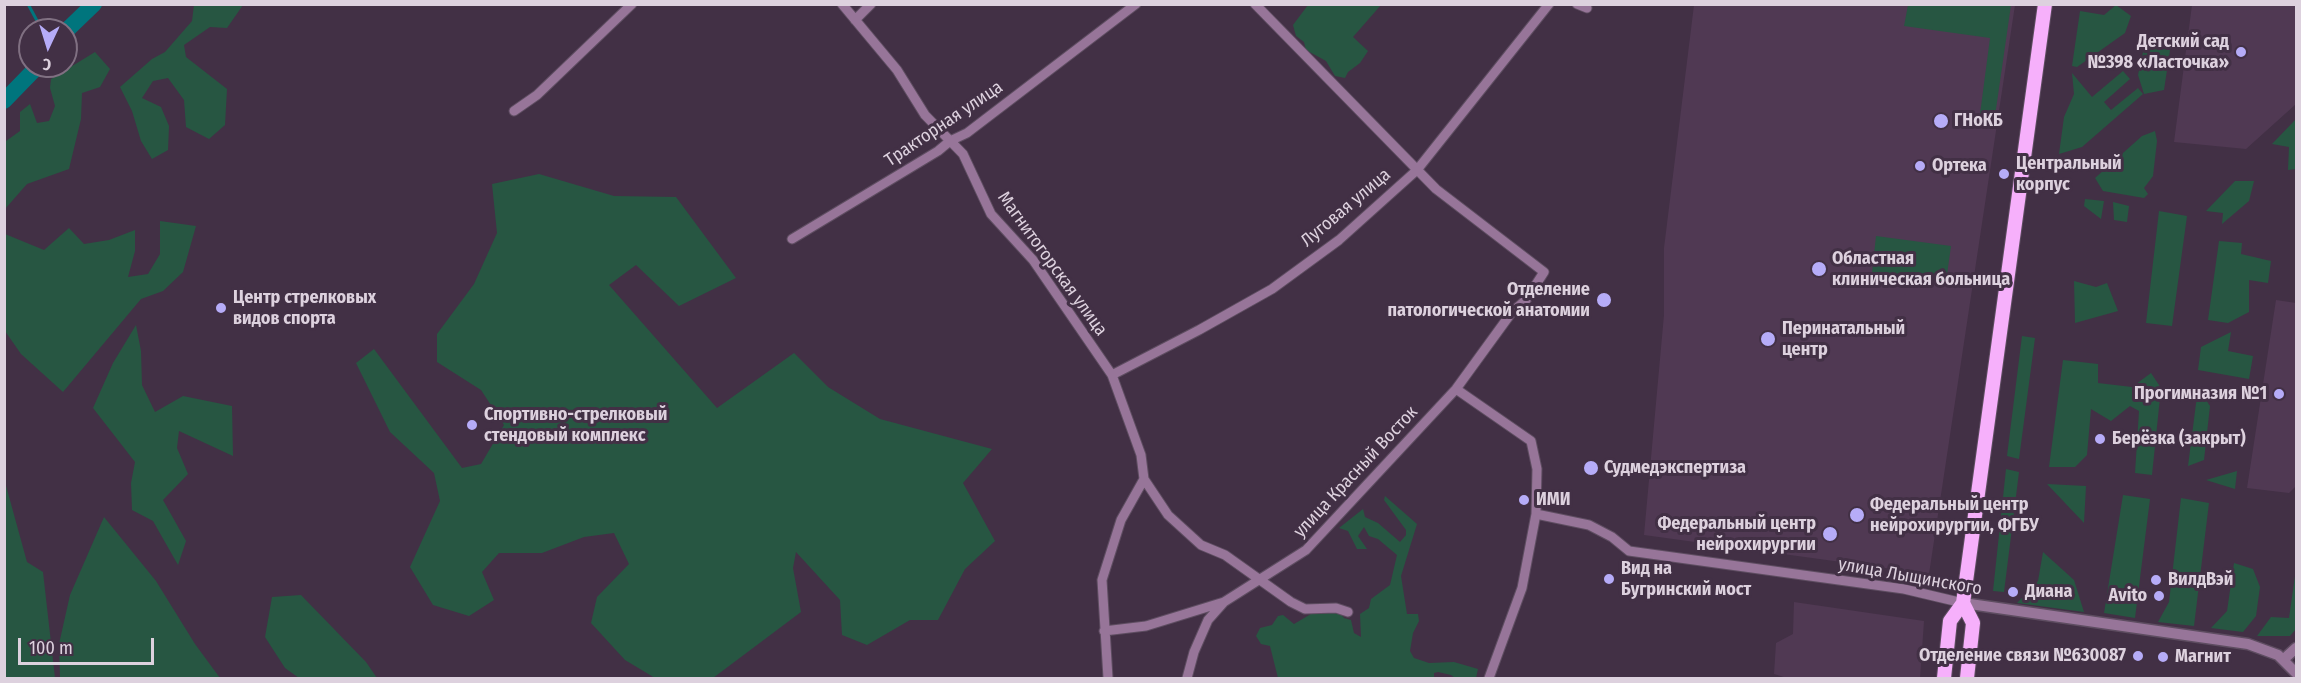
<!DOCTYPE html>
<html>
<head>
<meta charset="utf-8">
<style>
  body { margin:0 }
  #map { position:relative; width:2301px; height:683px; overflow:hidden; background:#423045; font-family:"Fira Sans Condensed",sans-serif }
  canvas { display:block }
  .frame { position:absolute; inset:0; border:6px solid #ddd1de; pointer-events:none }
  .north { position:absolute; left:18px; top:18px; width:60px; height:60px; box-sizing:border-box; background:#423045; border:2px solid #807082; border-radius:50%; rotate:184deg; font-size:16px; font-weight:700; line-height:24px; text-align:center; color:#ddd1de }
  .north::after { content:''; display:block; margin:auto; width:21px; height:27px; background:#b6acf8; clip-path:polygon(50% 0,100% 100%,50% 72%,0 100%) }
  .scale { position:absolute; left:18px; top:638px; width:136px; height:27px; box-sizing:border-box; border:3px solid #ddd1de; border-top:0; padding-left:8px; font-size:18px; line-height:21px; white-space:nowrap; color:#ddd1de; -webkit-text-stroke:4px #423045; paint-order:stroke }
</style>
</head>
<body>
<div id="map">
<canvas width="2301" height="683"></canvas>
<div class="frame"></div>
<div class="north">С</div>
<div class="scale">100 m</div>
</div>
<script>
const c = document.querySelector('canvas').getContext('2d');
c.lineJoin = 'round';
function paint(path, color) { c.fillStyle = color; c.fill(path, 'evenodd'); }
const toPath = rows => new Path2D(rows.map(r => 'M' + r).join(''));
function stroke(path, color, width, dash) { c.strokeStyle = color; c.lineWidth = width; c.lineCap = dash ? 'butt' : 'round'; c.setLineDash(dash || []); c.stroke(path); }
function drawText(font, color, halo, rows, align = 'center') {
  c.font = font + ' "Fira Sans Condensed",sans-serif'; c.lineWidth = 6; c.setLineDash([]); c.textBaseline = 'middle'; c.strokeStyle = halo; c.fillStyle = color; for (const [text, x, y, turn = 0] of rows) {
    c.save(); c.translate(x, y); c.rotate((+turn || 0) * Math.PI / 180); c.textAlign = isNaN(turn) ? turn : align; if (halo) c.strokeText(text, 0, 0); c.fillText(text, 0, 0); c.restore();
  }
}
const built = toPath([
  [1694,5,2015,5,1929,574,1644,535,1664,315,1664,248],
  [2192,5,2296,5,2296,104,2246,149,2174,142],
  [2276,300,2296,303,2296,486,2289,493,2247,488],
  [1794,602,1924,621,1920,678,1787,678,1774,674,1776,643,1793,634]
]);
const green = toPath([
  [1980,4,2011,5,1995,116,1980,114,1990,38,1904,26,1908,5],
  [194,5,243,5,227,28,210,27,184,45,186,57,227,89,225,125,209,139,186,127,184,100,168,78,153,81,142,98,161,107,169,126,168,150,152,159,141,141,132,111,120,87,152,59,165,52,192,21],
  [1308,5,1381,5,1353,37,1368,51,1360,63,1348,72,1345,78,1335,76,1326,61,1306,50,1304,42,1296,36,1293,25],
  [2116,5,2131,16,2125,33,2077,67,2072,66,2080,11,2104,15],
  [2150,47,2170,50,2164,90,2144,94,2138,75,2143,52],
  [95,52,110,69,100,87,82,93,81,119,69,169,27,184,5,209,5,139,6,141,20,131,20,112,30,104,37,123,49,121,55,106,50,88,51,79],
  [2123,71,2130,79,2104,102,2111,110,2138,88,2143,94,2082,147,2059,154,2064,117,2074,94,2072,73,2092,97],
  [2296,119,2296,169,2288,170,2289,147,2272,144],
  [2155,131,2157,141,2153,176,2144,188,2148,194,2144,198,2103,191,2095,178,2142,136],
  [539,174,614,196,676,197,736,278,679,306,636,265,609,285,717,408,794,353,828,387,880,419,992,449,963,483,995,541,965,569,938,620,910,620,867,645,842,635,840,600,796,552,793,568,801,612,713,678,655,678,625,660,591,623,597,597,629,564,614,533,584,537,542,553,499,553,482,572,494,600,469,616,433,605,410,567,440,501,434,473,390,432,356,363,374,349,462,468,481,464,504,425,481,390,437,362,437,334,474,284,497,233,492,184],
  [2235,181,2254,181,2249,201,2222,224,2223,213,2206,211],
  [2085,199,2104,201,2101,219,2084,206],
  [2113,202,2129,206,2127,222,2114,220],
  [2159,211,2187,216,2172,326,2146,323],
  [160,221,196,226,183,272,163,291,141,299,63,392,21,354,5,331,5,234,44,250,69,228,84,244,109,240,135,230,135,251,128,277,148,274,160,254],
  [1876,236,1951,246,1946,282,1872,273],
  [2219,241,2242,243,2241,254,2271,261,2268,283,2249,280,2249,312,2228,323,2208,320],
  [2074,281,2096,287,2107,283,2118,311,2075,323],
  [136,325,141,351,142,385,155,412,183,396,232,406,233,456,179,431,177,448,188,474,163,500,186,541,178,565,153,521,132,510,131,483,135,462,93,408,113,363],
  [2231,332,2228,351,2253,356,2249,379,2198,370,2201,347],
  [2022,336,2035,338,2019,459,2007,456],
  [2063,360,2098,364,2098,383,2132,387,2151,373,2161,388,2152,475,2135,473,2139,411,2130,406,2111,421,2091,409,2087,455,2075,467,2049,467],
  [2198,388,2210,406,2204,460,2188,466],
  [2006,469,2019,472,2004,592,1993,591],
  [2237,471,2235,489,2206,480],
  [5,482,27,562,43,572,55,678,5,678],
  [2047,484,2086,486,2084,523],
  [2123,495,2150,499,2135,618,2104,613],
  [1385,496,1417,524,1401,576,1407,614,1418,614,1419,621,1413,633,1410,651,1414,658,1429,663,1454,662,1478,669,1476,678,1455,678,1451,675,1438,672,1434,673,1434,678,1278,678,1270,646,1261,644,1256,636,1260,628,1272,625,1278,616,1283,615,1294,624,1316,611,1340,613,1344,618,1351,620,1354,633,1361,637,1360,614,1369,608,1371,599,1390,585,1397,555,1378,539,1369,536,1364,527,1358,536,1367,549,1357,549,1348,531,1339,528,1363,509,1365,517,1378,523,1400,542,1406,535,1406,530,1384,500],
  [2181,498,2209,503,2194,626,2158,622,2169,602],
  [104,517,156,581,195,644,220,678,60,678,59,644,70,595],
  [2043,552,2074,580,2084,612,2017,603,2038,581],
  [2234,563,2253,569,2260,587,2256,616,2243,632,2211,628,2227,611],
  [2296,569,2296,629,2290,636,2257,636,2271,617,2289,618],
  [301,595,366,662,377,678,299,678,285,668,265,637,272,597]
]);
const stream = toPath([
  [28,4,42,30]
]);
const river = toPath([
  [66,31,94,4],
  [4,101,38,66]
]);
const minor = toPath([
  [842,4,897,70,925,115,963,154,991,214,1033,260,1112,375,1141,455,1144,479,1121,520,1102,580,1108,678],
  [1577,4,1587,8],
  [855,20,871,4],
  [514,111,537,95,632,4],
  [792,239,938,151,950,141,967,133,1136,4],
  [1112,375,1199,330,1272,289,1339,240,1417,170,1549,4],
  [1456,389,1531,441,1537,469,1536,514,1522,588,1489,678],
  [1144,479,1168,515,1201,545,1225,555,1291,602,1305,609,1336,608,1348,612],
  [1536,514,1589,525,1612,537,1629,551,1904,589,1963,603],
  [1104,631,1146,626,1224,602,1306,550,1456,389,1512,312,1526,300,1544,272,1436,189,1255,4],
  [1187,678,1194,652,1208,620,1224,602]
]);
const tertiary = toPath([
  [1963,603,2248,644,2278,655,2296,673],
  [2284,659,2296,648]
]);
const primary = toPath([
  [1963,603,1973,623,1967,678],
  [1944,678,1950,621,1963,603,2045,4]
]);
const markers = [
  [2241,52,6,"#b6acf8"],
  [1941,121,8,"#b6acf8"],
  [1920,166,6,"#b6acf8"],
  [2004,174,6,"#b6acf8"],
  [1819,269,8,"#b6acf8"],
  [1604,300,8,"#b6acf8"],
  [221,308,6,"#b6acf8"],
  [1768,339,8,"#b6acf8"],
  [2279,394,6,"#b6acf8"],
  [472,425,6,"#b6acf8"],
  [2100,439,6,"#b6acf8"],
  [1591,468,8,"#b6acf8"],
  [1524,500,6,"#b6acf8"],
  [1857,515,8,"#b6acf8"],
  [1830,534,8,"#b6acf8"],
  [1609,579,6,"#b6acf8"],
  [2156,580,6,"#b6acf8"],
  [2013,592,6,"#b6acf8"],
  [2159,596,6,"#b6acf8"],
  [2138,656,6,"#b6acf8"],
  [2163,657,6,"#b6acf8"]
];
const poiNames = [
  ["Детский сад",2229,42,"right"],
  ["№398 «Ласточка»",2229,63,"right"],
  ["ГНоКБ",1954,121],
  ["Центральный",2016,164],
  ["корпус",2016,185],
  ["Ортека",1932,166],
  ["Областная",1832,259],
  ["клиническая больница",1832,280],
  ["Отделение",1590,290,"right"],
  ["патологической анатомии",1590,311,"right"],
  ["Центр стрелковых",233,298],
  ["видов спорта",233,319],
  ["Перинатальный",1782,329],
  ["центр",1782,350],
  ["Прогимназия №1",2267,394,"right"],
  ["Спортивно-стрелковый",484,415],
  ["стендовый комплекс",484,436],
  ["Берёзка (закрыт)",2112,439],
  ["Судмедэкспертиза",1604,468],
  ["ИМИ",1536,500],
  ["Федеральный центр",1870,505],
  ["нейрохирургии, ФГБУ",1870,526],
  ["Федеральный центр",1816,524,"right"],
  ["нейрохирургии",1816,545,"right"],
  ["Вид на",1621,569],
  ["Бугринский мост",1621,590],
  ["ВилдВэй",2168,580],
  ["Диана",2025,592],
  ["Avito",2147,596,"right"],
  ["Отделение связи №630087",2126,656,"right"],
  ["Магнит",2175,657]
];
const streetNames = [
  ["Тракторная улица",944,124,-34],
  ["Луговая улица",1346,208,-40],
  ["Магнитогорская улица",1052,264,54],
  ["улица Красный Восток",1356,472,-47],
  ["улица Лыщинского",1910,577,10]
];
paint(built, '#503953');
paint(green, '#275642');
stroke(stream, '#00757d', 3);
stroke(river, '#00757d', 16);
stroke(minor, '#5e4d61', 11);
stroke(tertiary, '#5e4d61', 13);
stroke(primary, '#5e4d61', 16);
stroke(minor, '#977599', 9);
stroke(tertiary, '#977599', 10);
stroke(primary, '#f6b0fb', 14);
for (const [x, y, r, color] of markers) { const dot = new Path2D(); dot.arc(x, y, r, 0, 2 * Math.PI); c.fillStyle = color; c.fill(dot); stroke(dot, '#423045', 2); }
drawText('bold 18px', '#ddd1de', '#423045', poiNames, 'left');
drawText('18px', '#ddd1de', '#423045', streetNames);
</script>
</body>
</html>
